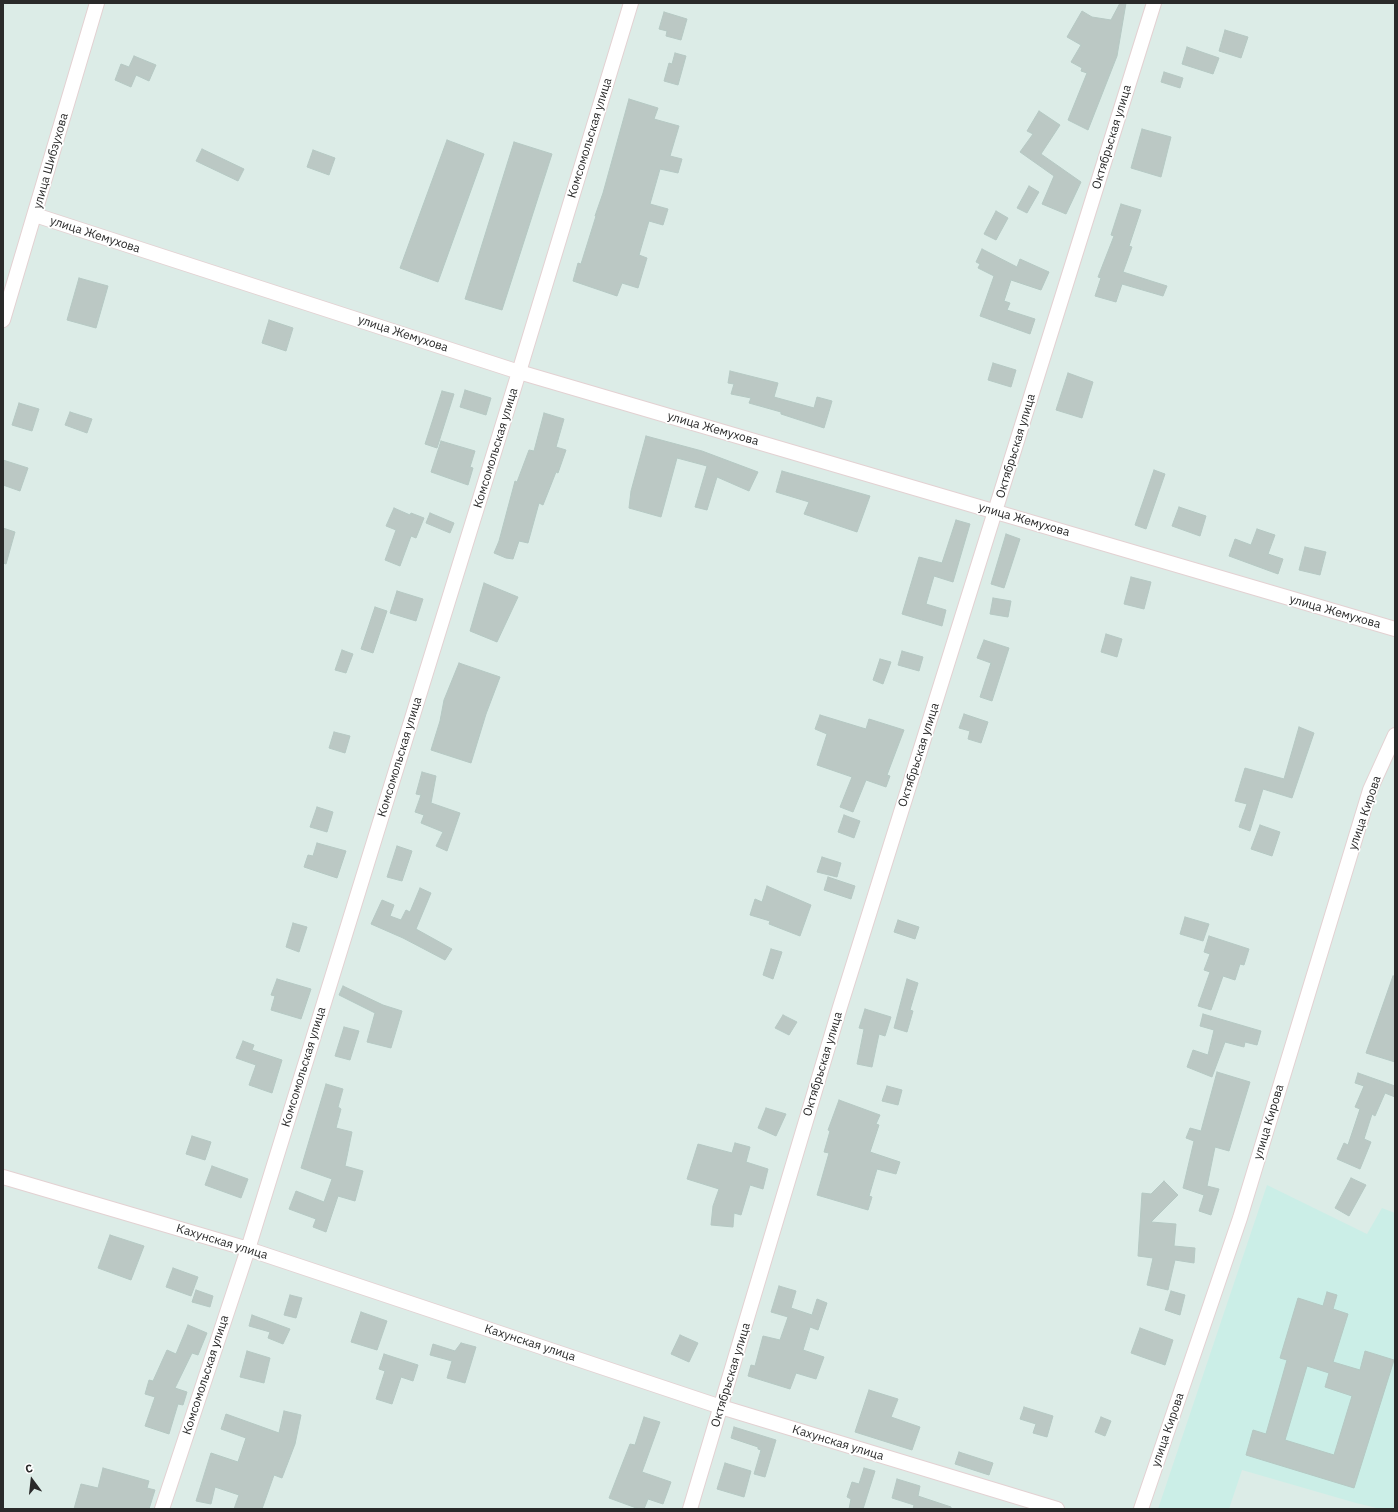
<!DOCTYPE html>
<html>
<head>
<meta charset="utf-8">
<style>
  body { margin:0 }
  #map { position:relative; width:1398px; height:1512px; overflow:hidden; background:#dcece7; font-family:"IBM Plex Sans",sans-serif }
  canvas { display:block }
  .frame { position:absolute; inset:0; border:4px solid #2a2a2a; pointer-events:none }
  .north { position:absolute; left:12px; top:1460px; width:40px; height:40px; -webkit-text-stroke:3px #fff; paint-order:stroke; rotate:345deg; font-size:11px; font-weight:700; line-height:16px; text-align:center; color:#2a2a2a }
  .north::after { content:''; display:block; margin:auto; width:14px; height:18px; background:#2a2a2a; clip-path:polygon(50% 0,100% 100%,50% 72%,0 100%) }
</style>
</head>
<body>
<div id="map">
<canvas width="1398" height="1512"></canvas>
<div class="frame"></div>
<div class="north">С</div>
</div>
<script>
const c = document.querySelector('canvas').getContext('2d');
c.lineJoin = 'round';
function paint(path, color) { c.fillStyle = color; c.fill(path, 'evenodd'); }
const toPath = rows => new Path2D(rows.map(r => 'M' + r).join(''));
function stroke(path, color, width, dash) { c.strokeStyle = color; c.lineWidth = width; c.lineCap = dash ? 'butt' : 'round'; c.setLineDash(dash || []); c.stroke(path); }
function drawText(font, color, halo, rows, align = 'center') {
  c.font = font + ' "IBM Plex Sans",sans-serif'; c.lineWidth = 3.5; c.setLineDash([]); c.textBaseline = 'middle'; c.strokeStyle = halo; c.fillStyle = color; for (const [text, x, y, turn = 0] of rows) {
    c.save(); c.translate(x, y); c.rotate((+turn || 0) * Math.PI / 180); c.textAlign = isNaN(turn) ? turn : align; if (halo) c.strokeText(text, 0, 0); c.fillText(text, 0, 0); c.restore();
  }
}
const education = toPath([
  [1267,1185,1367,1234,1382,1208,1395,1213,1395,1509,1381,1509,1356,1503,1242,1470,1229,1509,1158,1509]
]);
const building = toPath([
  [1120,3,1126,3,1117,56,1088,130,1068,120,1087,73,1081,71,1082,68,1071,62,1081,45,1067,37,1082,11,1092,17,1111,20,1120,3],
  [664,12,687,19,681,40,666,36,667,31,659,29,664,12],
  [1225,30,1248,37,1241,58,1219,51,1225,30],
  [1187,47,1219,58,1213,74,1182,64,1187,47],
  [675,53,686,56,678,85,664,81,669,63,672,64,675,53],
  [134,56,156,65,149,81,136,75,131,87,115,80,121,64,129,67,134,56],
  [1164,72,1183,78,1180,88,1161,82,1164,72],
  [629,99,658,108,654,119,679,126,670,156,682,159,678,173,660,169,650,204,668,209,663,225,649,221,639,255,647,258,638,288,622,283,617,296,573,281,578,263,581,264,596,216,595,216,603,193,629,99],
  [1039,111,1060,125,1041,154,1081,182,1066,214,1042,204,1054,176,1020,152,1033,134,1027,131,1039,111],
  [1142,129,1171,137,1161,177,1131,168,1142,129],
  [447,140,484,154,438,282,400,268,447,140],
  [514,142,552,154,502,310,465,299,514,142],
  [202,149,244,169,238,181,196,161,202,149],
  [313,150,335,158,329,175,307,167,313,150],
  [1029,186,1039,192,1027,213,1017,208,1029,186],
  [1121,204,1141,210,1129,246,1132,247,1123,272,1167,286,1163,296,1122,284,1116,302,1095,296,1101,278,1098,277,1114,236,1111,235,1121,204],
  [996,211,1008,218,996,240,984,234,996,211],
  [982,249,1017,267,1020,259,1049,272,1041,290,1011,280,1004,301,1010,303,1007,310,1035,319,1030,334,980,316,994,276,978,268,980,264,976,262,982,249],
  [79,278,108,286,96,328,67,320,79,278],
  [269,320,293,328,286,351,262,343,269,320],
  [993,363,1016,370,1011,387,988,380,993,363],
  [730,371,778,383,774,397,814,408,817,397,832,401,824,428,781,414,781,412,749,403,751,398,731,394,734,384,728,383,730,371],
  [1068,373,1093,382,1082,418,1056,410,1068,373],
  [465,390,491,398,486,415,460,407,465,390],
  [442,391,454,394,437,448,425,444,442,391],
  [19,403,39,409,32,431,12,425,19,403],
  [70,412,92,419,87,433,65,425,70,412],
  [544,413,564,419,556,447,566,450,558,473,556,472,543,505,539,503,528,543,519,541,513,559,506,558,494,553,499,541,515,481,517,482,529,450,534,451,544,413],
  [646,436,702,451,758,472,749,491,717,477,707,510,695,507,707,466,677,458,661,517,629,508,631,491,646,436],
  [441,441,475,451,470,467,473,468,468,485,431,472,441,441],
  [3,460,28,468,20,491,3,485,3,460],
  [1154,470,1165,474,1146,529,1135,525,1154,470],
  [782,471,870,496,857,532,804,514,809,502,776,492,782,471],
  [1179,507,1206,516,1200,536,1172,526,1179,507],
  [394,508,410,515,411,513,424,518,416,538,411,536,400,566,385,560,396,530,386,526,394,508],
  [430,513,454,523,450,533,426,523,430,513],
  [956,520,970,524,953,582,934,576,926,604,946,610,942,626,902,614,919,557,942,563,956,520],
  [3,528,15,532,6,564,3,563,3,528],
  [1257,529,1275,535,1268,554,1283,559,1278,574,1229,556,1235,539,1251,545,1257,529],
  [1006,534,1020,539,1004,588,991,584,1006,534],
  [1305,547,1326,552,1320,575,1299,570,1305,547],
  [1131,577,1151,582,1144,609,1124,604,1131,577],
  [484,583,518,597,497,642,470,631,484,583],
  [397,591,423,599,416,621,390,613,397,591],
  [993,598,1011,601,1008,617,990,614,993,598],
  [375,607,387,611,373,653,361,649,375,607],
  [1106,634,1122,639,1117,657,1101,652,1106,634],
  [984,640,1009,648,992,701,980,697,991,663,977,658,984,640],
  [342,650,353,654,346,673,335,670,342,650],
  [902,651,923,657,919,671,898,665,902,651],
  [880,659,891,662,883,684,873,680,880,659],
  [459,663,500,677,486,714,471,763,431,750,440,721,444,700,459,663],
  [964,714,988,722,981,743,968,739,970,731,959,728,964,714],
  [820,715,866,729,869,719,904,730,887,775,890,776,886,787,866,780,853,812,840,807,852,777,817,765,827,734,815,729,820,715],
  [1299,727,1314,733,1292,798,1263,789,1250,831,1239,827,1247,804,1235,801,1245,768,1284,779,1299,727],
  [334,732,350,736,345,753,329,748,334,732],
  [422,772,436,776,431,803,460,813,447,851,436,846,443,832,421,823,424,815,415,812,421,795,416,794,422,772],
  [317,807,333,812,327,832,310,827,317,807],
  [844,815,860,821,854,838,838,832,844,815],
  [1260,825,1280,832,1272,856,1251,849,1260,825],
  [317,843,346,851,337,878,304,867,308,855,313,856,317,843],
  [397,846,412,851,402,881,387,877,397,846],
  [822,857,841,863,837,877,817,872,822,857],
  [828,877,855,886,851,899,824,890,828,877],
  [767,886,811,905,800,936,769,924,770,921,750,915,755,899,762,902,767,886],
  [420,888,431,893,416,929,452,949,445,960,403,938,371,924,382,900,394,905,390,916,401,920,406,910,410,912,420,888],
  [1185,917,1209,924,1203,941,1180,934,1185,917],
  [898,920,919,927,915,939,894,932,898,920],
  [293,923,307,927,299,952,286,947,293,923],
  [1209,936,1249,949,1244,965,1240,964,1235,980,1223,976,1211,1010,1198,1006,1210,972,1204,970,1210,954,1204,952,1209,936],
  [771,949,782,952,773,979,763,975,771,949],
  [1393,976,1395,976,1395,1062,1366,1053,1393,976],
  [277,979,311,989,301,1019,271,1010,275,996,271,995,277,979],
  [907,979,918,983,910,1010,913,1011,907,1032,894,1028,907,979],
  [343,986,383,1005,402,1011,391,1048,367,1042,375,1013,339,995,343,986],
  [865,1009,891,1017,885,1036,879,1034,872,1067,857,1064,864,1029,859,1028,865,1009],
  [1203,1014,1261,1031,1257,1045,1245,1042,1244,1047,1225,1042,1212,1077,1187,1067,1193,1050,1208,1055,1214,1030,1200,1026,1203,1014],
  [783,1015,797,1022,789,1035,775,1028,783,1015],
  [344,1027,359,1031,350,1060,335,1056,344,1027],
  [243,1041,254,1045,252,1050,282,1060,272,1093,249,1085,256,1065,236,1058,243,1041],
  [1217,1072,1250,1082,1229,1151,1215,1147,1207,1186,1219,1189,1211,1215,1199,1211,1204,1195,1183,1188,1194,1141,1186,1138,1190,1128,1201,1131,1217,1072],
  [1358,1073,1395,1086,1395,1097,1385,1093,1375,1116,1372,1114,1364,1139,1371,1142,1360,1169,1337,1159,1344,1143,1348,1145,1360,1109,1355,1107,1364,1086,1355,1083,1358,1073],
  [326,1084,343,1089,338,1107,341,1109,336,1128,352,1132,345,1166,363,1171,355,1201,338,1196,326,1232,313,1227,316,1219,289,1209,296,1191,324,1202,332,1179,301,1168,326,1084],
  [887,1086,902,1090,898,1105,882,1101,887,1086],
  [839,1100,880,1115,876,1124,879,1125,870,1152,900,1162,896,1174,877,1169,869,1196,872,1197,868,1210,817,1195,829,1153,824,1152,830,1131,828,1130,839,1100],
  [766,1108,786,1114,776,1136,758,1128,766,1108],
  [192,1136,211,1142,205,1160,186,1154,192,1136],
  [735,1143,750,1147,746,1162,768,1169,763,1189,750,1185,741,1215,734,1213,733,1227,711,1225,713,1206,719,1189,687,1179,698,1144,732,1153,735,1143],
  [212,1166,248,1179,241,1198,205,1185,212,1166],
  [1351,1178,1366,1185,1349,1216,1335,1208,1351,1178],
  [1164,1181,1178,1195,1151,1222,1176,1224,1174,1246,1195,1248,1194,1263,1175,1260,1168,1290,1147,1285,1153,1258,1138,1256,1142,1193,1151,1194,1164,1181],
  [110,1235,144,1246,131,1280,98,1268,110,1235],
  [173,1268,198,1277,191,1296,166,1287,173,1268],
  [779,1286,796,1291,791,1308,812,1315,817,1299,827,1303,818,1330,810,1327,803,1350,824,1357,816,1379,796,1373,790,1389,748,1376,751,1365,755,1366,763,1336,780,1340,788,1317,771,1312,779,1286],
  [196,1290,213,1296,210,1307,192,1302,196,1290],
  [1171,1291,1185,1295,1180,1315,1165,1310,1171,1291],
  [1327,1292,1337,1295,1333,1309,1348,1314,1333,1362,1360,1370,1365,1351,1394,1360,1354,1488,1246,1455,1253,1430,1266,1434,1287,1360,1280,1358,1298,1298,1323,1306,1327,1292],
  [1307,1366,1329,1373,1325,1387,1352,1396,1334,1455,1285,1440,1307,1366],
  [290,1295,302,1298,296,1318,284,1315,290,1295],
  [361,1312,387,1321,377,1350,351,1342,361,1312],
  [252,1315,290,1329,283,1344,268,1338,270,1332,249,1326,252,1315],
  [188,1325,207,1333,198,1355,192,1353,175,1388,187,1392,183,1405,178,1404,169,1434,145,1426,155,1397,145,1394,149,1380,153,1381,167,1350,176,1354,188,1325],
  [1140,1328,1173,1340,1165,1365,1131,1353,1140,1328],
  [680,1335,698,1343,689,1362,671,1354,680,1335],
  [461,1343,476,1347,465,1383,447,1378,452,1361,430,1355,433,1344,455,1351,461,1343],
  [247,1351,270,1358,264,1383,240,1377,247,1351],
  [384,1354,418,1365,413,1381,401,1377,392,1404,376,1399,385,1371,379,1369,384,1354],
  [869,1390,898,1399,891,1417,920,1427,912,1450,855,1432,869,1390],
  [1024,1407,1053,1416,1047,1437,1033,1433,1036,1424,1020,1419,1024,1407],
  [284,1411,301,1415,295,1444,282,1478,274,1475,262,1509,234,1509,239,1495,215,1487,211,1504,196,1501,211,1453,238,1462,246,1438,221,1429,226,1414,279,1433,284,1411],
  [644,1417,660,1422,642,1472,671,1482,663,1504,648,1499,644,1509,639,1509,609,1498,630,1444,635,1445,644,1417],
  [1101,1417,1111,1421,1105,1436,1095,1432,1101,1417],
  [734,1427,776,1440,765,1477,754,1474,761,1450,758,1449,758,1447,731,1438,734,1427],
  [959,1452,993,1463,989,1475,955,1464,959,1452],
  [725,1463,751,1471,744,1497,717,1489,725,1463],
  [103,1468,149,1481,147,1488,155,1490,149,1509,74,1509,81,1484,98,1488,103,1468],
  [864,1468,875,1471,863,1509,849,1509,851,1499,847,1497,852,1482,859,1484,864,1468],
  [897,1479,920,1486,918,1496,951,1507,951,1509,913,1509,914,1505,892,1498,897,1479]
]);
const minor = toPath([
  [35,215,519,372,1395,629],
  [3,320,97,3],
  [3,1177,248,1249,721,1407,1057,1509],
  [162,1509,248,1249,519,372,631,3],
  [690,1509,840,1007,1154,3],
  [1141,1509,1240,1218,1370,790,1395,735]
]);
const streetNames = [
  ["Октябрьская улица",1112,137,-73],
  ["Комсомольская улица",590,138,-73],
  ["улица Шибзухова",51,161,-74],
  ["улица Жемухова",95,235,18],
  ["улица Жемухова",403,334,18],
  ["улица Жемухова",713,429,16],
  ["Октябрьская улица",1016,446,-73],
  ["Комсомольская улица",496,448,-73],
  ["улица Жемухова",1024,520,16],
  ["улица Жемухова",1335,612,16],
  ["Октябрьская улица",919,755,-72],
  ["Комсомольская улица",400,757,-73],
  ["улица Кирова",1365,813,-71],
  ["Октябрьская улица",823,1064,-73],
  ["Комсомольская улица",304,1067,-73],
  ["улица Кирова",1269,1122,-73],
  ["Кахунская улица",222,1242,17],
  ["Кахунская улица",530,1343,18],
  ["Комсомольская улица",206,1375,-72],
  ["Октябрьская улица",731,1375,-73],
  ["улица Кирова",1168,1430,-71],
  ["Кахунская улица",838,1443,17]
];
paint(education, '#cbeee7');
paint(building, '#bbc8c4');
stroke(building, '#b5c8c3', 1);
stroke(minor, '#e3d1d2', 16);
stroke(minor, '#fff', 14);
drawText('12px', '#2a2a2a', '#fff', streetNames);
</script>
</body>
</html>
